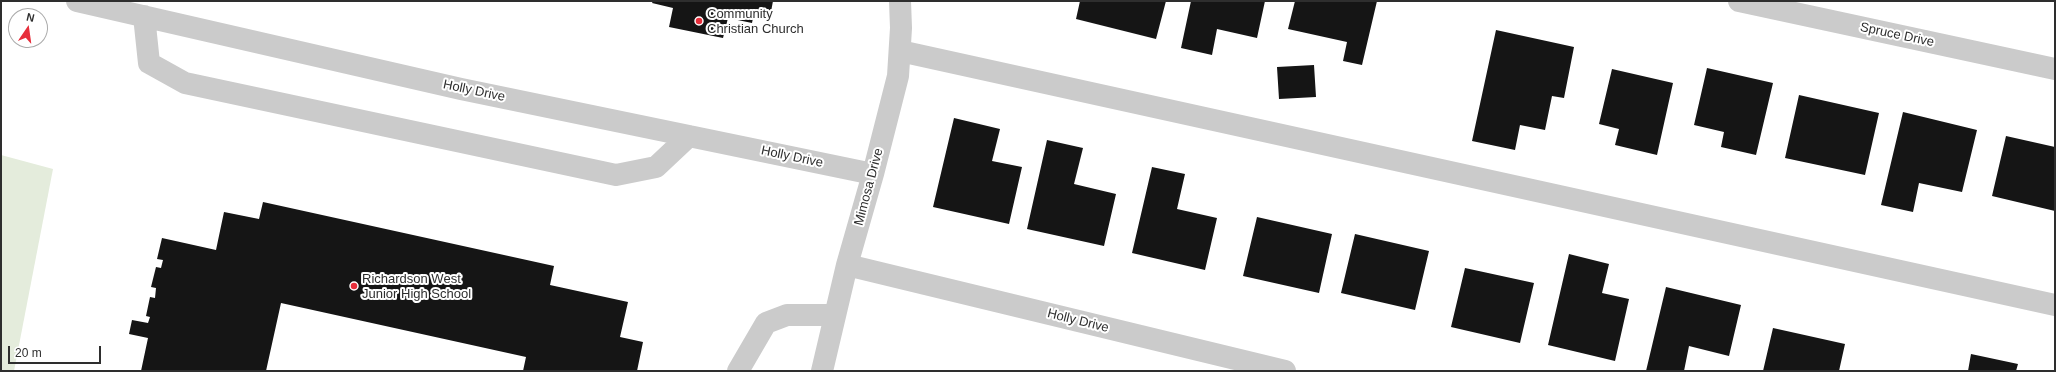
<!DOCTYPE html>
<html>
<head>
<meta charset="utf-8">
<style>
  body { margin:0 }
  #map { position:relative; width:2056px; height:372px; overflow:hidden; background:#fff; font-family:Helvetica,sans-serif }
  canvas { display:block }
  .frame { position:absolute; inset:0; border:2px solid #2e2e2e; pointer-events:none }
  .north { position:absolute; left:8px; top:8px; width:40px; height:40px; box-sizing:border-box; background:#fff; border:1px solid #ababab; border-radius:50%; rotate:13deg; font-size:11px; font-weight:700; line-height:16px; text-align:center; color:#2e2e2e }
  .north::after { content:''; display:block; margin:auto; width:14px; height:18px; background:#e72e3b; clip-path:polygon(50% 0,100% 100%,50% 72%,0 100%) }
  .scale { position:absolute; left:8px; top:346px; width:93px; height:18px; box-sizing:border-box; border:2px solid #2e2e2e; border-top:0; padding-left:5px; font-size:12px; line-height:14px; white-space:nowrap; color:#2e2e2e; -webkit-text-stroke:3px #fff; paint-order:stroke }
</style>
</head>
<body>
<div id="map">
<canvas width="2056" height="372"></canvas>
<div class="frame"></div>
<div class="north">N</div>
<div class="scale">20 m</div>
</div>
<script>
const c = document.querySelector('canvas').getContext('2d');
c.lineJoin = 'round';
function paint(path, color) { c.fillStyle = color; c.fill(path, 'evenodd'); }
const toPath = rows => new Path2D(rows.map(r => 'M' + r).join(''));
function stroke(path, color, width, dash) { c.strokeStyle = color; c.lineWidth = width; c.lineCap = dash ? 'butt' : 'round'; c.setLineDash(dash || []); c.stroke(path); }
function drawText(font, color, halo, rows, align = 'center') {
  c.font = font + ' Helvetica,sans-serif'; c.lineWidth = 4; c.setLineDash([]); c.textBaseline = 'middle'; c.strokeStyle = halo; c.fillStyle = color; for (const [text, x, y, turn = 0] of rows) {
    c.save(); c.translate(x, y); c.rotate((+turn || 0) * Math.PI / 180); c.textAlign = isNaN(turn) ? turn : align; if (halo) c.strokeText(text, 0, 0); c.fillText(text, 0, 0); c.restore();
  }
}
const green = toPath([
  [1,155,53,169,14,371,1,371]
]);
const building = toPath([
  [653,1,773,1,770,17,754,13,752,23,728,18,723,38,669,27,673,8,652,3],
  [1080,1,1166,1,1156,39,1076,19],
  [1191,1,1265,1,1257,38,1217,29,1212,55,1181,48],
  [1295,1,1377,1,1362,65,1343,61,1347,42,1288,29],
  [1496,30,1574,47,1564,98,1552,96,1545,130,1520,125,1515,150,1472,141],
  [1314,65,1316,97,1279,99,1277,67],
  [1707,68,1773,83,1756,155,1721,147,1724,132,1694,125],
  [1612,69,1673,83,1657,155,1615,145,1619,129,1599,124],
  [1799,95,1879,113,1865,175,1785,158],
  [1903,112,1977,130,1962,192,1919,183,1913,212,1881,205],
  [954,118,1000,129,992,161,1022,167,1009,224,933,207],
  [2006,136,2055,147,2055,211,1992,196],
  [1047,140,1083,148,1074,184,1116,194,1104,246,1027,229],
  [1152,167,1185,174,1177,209,1217,218,1205,270,1132,253],
  [263,202,554,266,550,285,628,302,620,337,643,342,637,371,523,371,526,357,281,303,266,371,141,371,148,338,129,334,132,320,148,323,150,317,146,316,150,297,155,298,156,288,151,287,156,267,161,268,163,260,157,259,162,238,216,250,224,212,259,219],
  [1257,217,1332,234,1319,293,1243,276],
  [1355,234,1429,251,1415,310,1341,293],
  [1569,254,1609,264,1602,293,1629,299,1615,361,1548,345],
  [1465,268,1534,283,1520,343,1451,327],
  [1666,287,1741,305,1729,356,1689,346,1684,371,1646,371],
  [1773,328,1845,344,1839,371,1763,371],
  [1971,354,2018,364,2016,371,1968,371]
]);
const minor = toPath([
  [77,1,461,89,873,174],
  [1739,1,2055,69],
  [144,16,149,63,185,83,616,175,656,167,689,136],
  [900,51,2055,305],
  [847,265,1285,371],
  [738,371,766,323,787,315,835,315],
  [822,371,847,265,873,174,898,76,901,28,900,1]
]);
const markers = [
  [699,21,4,"#e72e3b"],
  [354,286,4,"#e72e3b"]
];
const poiNames = [
  ["Community",707,14],
  ["Christian Church",707,29],
  ["Richardson West",362,279],
  ["Junior High School",362,294]
];
const streetNames = [
  ["Spruce Drive",1897,35,12],
  ["Holly Drive",474,91,12],
  ["Holly Drive",792,157,12],
  ["Mimosa Drive",869,187,-75],
  ["Holly Drive",1078,321,14]
];
paint(green, '#e4ecdc');
paint(building, '#151515');
stroke(minor, '#cbcbcb', 22);
for (const [x, y, r, color] of markers) { const dot = new Path2D(); dot.arc(x, y, r, 0, 2 * Math.PI); c.fillStyle = color; c.fill(dot); stroke(dot, '#fff', 1.5); }
drawText('13px', '#2e2e2e', '#fff', poiNames, 'left');
drawText('13px', '#2e2e2e', '#fff', streetNames);
</script>
</body>
</html>
